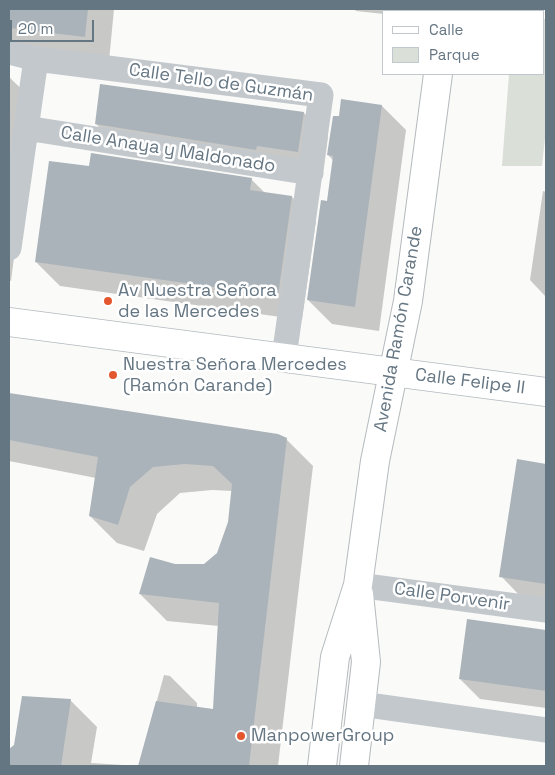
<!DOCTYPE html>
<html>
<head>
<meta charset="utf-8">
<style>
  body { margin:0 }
  #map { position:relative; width:555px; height:775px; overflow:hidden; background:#fafaf8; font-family:"Space Grotesk",sans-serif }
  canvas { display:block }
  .frame { position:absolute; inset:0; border:10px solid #657683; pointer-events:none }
  .legend { position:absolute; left:382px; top:10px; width:162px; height:65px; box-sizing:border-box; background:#fff; border:1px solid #c1c8cd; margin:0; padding:6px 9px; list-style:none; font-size:15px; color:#657683 }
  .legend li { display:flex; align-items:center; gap:10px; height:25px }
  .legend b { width:25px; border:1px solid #c1c8cd }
  .scale { position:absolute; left:10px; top:20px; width:84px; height:22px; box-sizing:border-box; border:2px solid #657683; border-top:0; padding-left:6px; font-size:15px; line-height:18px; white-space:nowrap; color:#657683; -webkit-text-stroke:4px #fff; paint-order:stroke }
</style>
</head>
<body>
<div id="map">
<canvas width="555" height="775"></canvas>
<div class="frame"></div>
<ul class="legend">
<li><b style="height:6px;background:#fff"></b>Calle</li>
<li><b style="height:14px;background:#dadfd7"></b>Parque</li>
</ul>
<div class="scale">20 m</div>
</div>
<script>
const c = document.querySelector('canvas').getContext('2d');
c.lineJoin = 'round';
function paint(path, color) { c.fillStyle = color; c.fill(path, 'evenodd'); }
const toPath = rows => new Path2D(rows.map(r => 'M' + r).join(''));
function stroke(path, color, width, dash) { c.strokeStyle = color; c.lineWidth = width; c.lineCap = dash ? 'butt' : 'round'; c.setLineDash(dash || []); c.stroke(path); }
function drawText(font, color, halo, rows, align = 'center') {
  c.font = font + ' "Space Grotesk",sans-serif'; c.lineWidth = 5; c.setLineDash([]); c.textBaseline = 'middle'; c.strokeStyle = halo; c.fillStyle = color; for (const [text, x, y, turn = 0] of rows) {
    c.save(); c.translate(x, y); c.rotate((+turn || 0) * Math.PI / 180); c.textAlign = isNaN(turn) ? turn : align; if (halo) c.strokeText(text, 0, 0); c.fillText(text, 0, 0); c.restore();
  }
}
const green = toPath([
  [544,19,546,19,546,129,542,166,502,166,509,74,544,74]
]);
const shadow = toPath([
  [9,9,114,9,109,61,19,50,9,39],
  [354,9,395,9,395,11,384,11,384,14,356,11],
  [9,77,34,101,11,281,9,280],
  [382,106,406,130,379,331,332,324,308,300,328,202,334,161,328,155,340,118],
  [304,113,328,137,323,175,121,148,96,124],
  [90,168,251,179,265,193,292,197,316,221,302,320,60,286,36,262],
  [543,191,546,192,546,297,530,280],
  [9,394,277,435,286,439,313,466,278,766,9,766,9,750,70,700,97,727,91,763,139,766,164,675,170,676,197,703,197,708,215,711,219,626,167,621,140,594,175,565,204,565,218,554,229,522,233,491,212,490,180,493,157,514,144,551,117,543,90,516,96,478,9,461],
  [518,461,546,465,546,600,521,597,501,576],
  [468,620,546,631,546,708,480,699,460,679]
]);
const building = toPath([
  [9,9,88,9,85,37,9,28],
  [100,84,304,112,298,152,257,146,256,150,95,124],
  [341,99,382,105,355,307,307,300,321,200,327,201,333,156,327,155,333,116,339,116],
  [91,153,252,178,250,190,292,196,278,296,35,262,49,161,89,166],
  [9,393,278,434,287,438,249,766,138,766,156,701,213,709,219,603,139,594,150,557,175,564,204,564,217,553,228,522,232,484,213,466,185,464,153,467,130,487,118,525,89,516,98,457,9,440],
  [517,459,546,464,546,584,499,577],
  [467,619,546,630,546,691,459,679],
  [22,696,71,699,61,766,9,766,9,749,14,745]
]);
const street = toPath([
  [9,52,36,59,321,95,284,357],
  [26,128,311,173],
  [9,248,36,59],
  [358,585,546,610],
  [361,704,546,730]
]);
const secondary = toPath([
  [9,322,546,392]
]);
const primary = toPath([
  [446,11,447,9],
  [322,766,335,657,358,585,375,461,408,301,438,74],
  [354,766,366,662,359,594]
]);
const markers = [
  [108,301,5,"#e4572e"],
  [113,375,5,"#e4572e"],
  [241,736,5,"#e4572e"]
];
const streetNames = [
  ["Calle Tello de Guzmán",221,83,8],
  ["Calle Anaya y Maldonado",168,150,9],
  ["Avenida Ramón Carande",399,329,-80],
  ["Calle Felipe II",470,382,7],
  ["Calle Porvenir",452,597,8]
];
const poiNames = [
  ["Av Nuestra Señora",118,291],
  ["de las Mercedes",118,312],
  ["Nuestra Señora Mercedes",123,365],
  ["(Ramón Carande)",123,386],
  ["ManpowerGroup",251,736]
];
paint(green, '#dadfd7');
paint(shadow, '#0003');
paint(building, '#aab3b9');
stroke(secondary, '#b3babf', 30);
stroke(primary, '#b5babe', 30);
stroke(street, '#c3c8cc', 25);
stroke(secondary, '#fff', 28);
stroke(primary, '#fff', 28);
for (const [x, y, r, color] of markers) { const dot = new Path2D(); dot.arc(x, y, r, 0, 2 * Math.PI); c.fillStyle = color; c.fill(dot); stroke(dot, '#fff', 2); }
drawText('18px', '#657683', '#fff', streetNames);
drawText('18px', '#657683', '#fff', poiNames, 'left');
</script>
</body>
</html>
